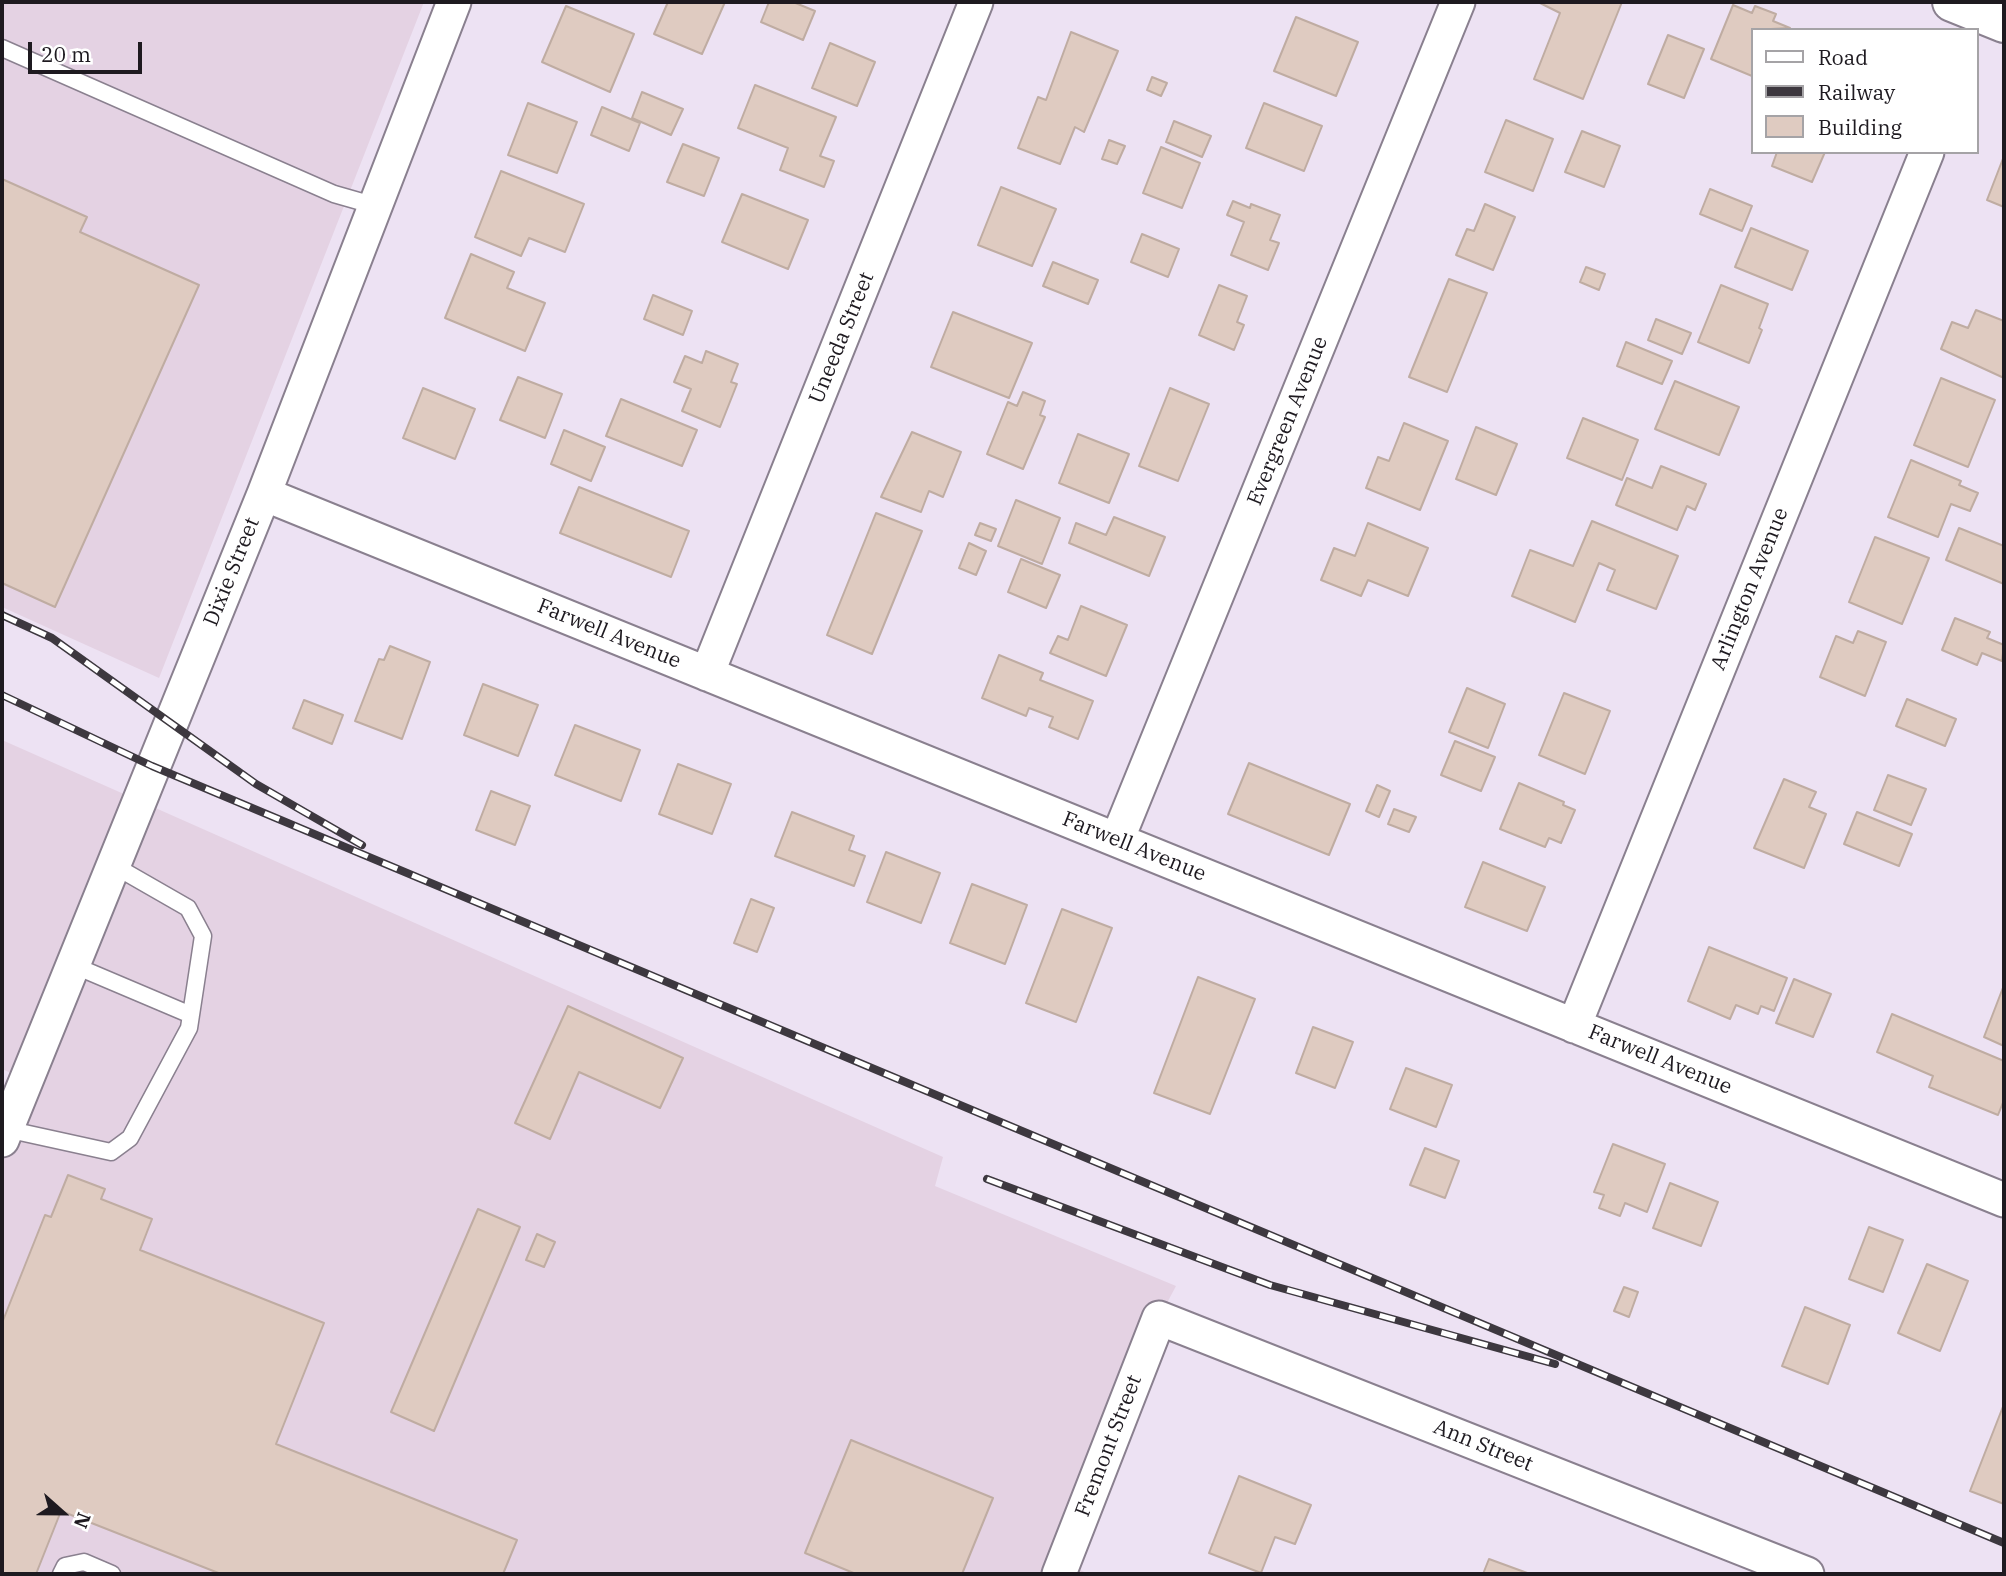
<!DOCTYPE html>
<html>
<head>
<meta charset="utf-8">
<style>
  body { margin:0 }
  #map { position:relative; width:2006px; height:1576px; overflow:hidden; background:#ede2f3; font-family:"IBM Plex Serif",serif }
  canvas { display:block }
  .frame { position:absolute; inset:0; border:4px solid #1e1a20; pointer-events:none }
  .legend { position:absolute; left:1751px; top:28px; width:228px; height:126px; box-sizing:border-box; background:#fff; border:2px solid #a5a3a6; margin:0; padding:9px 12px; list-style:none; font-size:21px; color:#1e1a20 }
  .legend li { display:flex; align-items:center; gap:14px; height:35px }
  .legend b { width:35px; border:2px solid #a5a3a6 }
  .north { position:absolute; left:28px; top:1478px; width:70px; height:70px; -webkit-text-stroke:5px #fff; paint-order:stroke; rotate:111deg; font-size:19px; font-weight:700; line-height:28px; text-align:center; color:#1e1a20 }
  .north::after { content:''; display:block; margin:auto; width:24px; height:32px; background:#1e1a20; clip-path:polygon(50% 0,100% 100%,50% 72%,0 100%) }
  .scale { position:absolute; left:28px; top:42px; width:114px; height:32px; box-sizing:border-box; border:4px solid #1e1a20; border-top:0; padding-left:9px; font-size:21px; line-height:24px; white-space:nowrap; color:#1e1a20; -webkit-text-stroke:5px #fff; paint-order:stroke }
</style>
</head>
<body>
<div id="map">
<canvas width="2006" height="1576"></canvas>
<div class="frame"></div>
<ul class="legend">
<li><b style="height:9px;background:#fff"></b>Road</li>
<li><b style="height:9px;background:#3d383f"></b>Railway</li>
<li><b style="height:19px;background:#dfcbc1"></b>Building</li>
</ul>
<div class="north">N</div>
<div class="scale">20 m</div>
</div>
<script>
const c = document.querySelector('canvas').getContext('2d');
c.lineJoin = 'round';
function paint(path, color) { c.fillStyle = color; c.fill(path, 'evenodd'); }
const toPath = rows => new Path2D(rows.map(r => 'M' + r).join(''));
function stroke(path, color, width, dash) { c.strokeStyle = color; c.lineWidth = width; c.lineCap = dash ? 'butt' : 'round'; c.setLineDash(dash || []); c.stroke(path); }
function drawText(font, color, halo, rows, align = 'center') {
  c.font = font + ' "IBM Plex Serif",serif'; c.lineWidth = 5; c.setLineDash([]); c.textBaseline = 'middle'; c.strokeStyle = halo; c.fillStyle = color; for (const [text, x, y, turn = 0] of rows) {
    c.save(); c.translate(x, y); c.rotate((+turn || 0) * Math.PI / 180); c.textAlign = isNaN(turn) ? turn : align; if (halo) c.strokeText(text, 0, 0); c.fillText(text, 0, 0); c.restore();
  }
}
const industrial = toPath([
  [2,2,424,2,159,678,2,607],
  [2,740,943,1157,935,1186,1176,1286,1159,1318,1064,1563,1089,1574,2,1574,2,1140,26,1080,2,1069]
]);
const building = toPath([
  [668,2,725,2,702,54,654,34,668,2],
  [769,2,793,2,815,11,803,40,761,22,769,2],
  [1538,2,1622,2,1583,99,1534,79,1560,13,1538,2],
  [1733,5,1752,13,1755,6,1776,14,1773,21,1790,28,1752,30,1752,76,1711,59,1733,5],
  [566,6,634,34,610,92,542,62,566,6],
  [1296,17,1358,42,1336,96,1274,71,1296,17],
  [1071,32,1118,51,1084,132,1075,127,1060,164,1018,148,1038,97,1046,100,1071,32],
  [1668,35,1704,49,1684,98,1648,84,1668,35],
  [830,43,875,62,857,106,812,88,830,43],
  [1152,77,1167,83,1161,96,1147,90,1152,77],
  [755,85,836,117,820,156,834,161,824,187,780,170,788,148,738,128,755,85],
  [642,92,683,109,671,135,632,118,642,92],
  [528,103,577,122,557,173,508,155,528,103],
  [1264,103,1322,126,1304,171,1246,148,1264,103],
  [602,107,640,123,629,151,591,135,602,107],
  [1506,120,1553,139,1533,191,1485,172,1506,120],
  [1174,121,1211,136,1202,157,1166,142,1174,121],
  [1582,131,1620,146,1604,187,1565,172,1582,131],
  [1109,140,1125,146,1117,164,1102,159,1109,140],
  [683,144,719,158,704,196,667,182,683,144],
  [1161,147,1200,163,1182,208,1143,193,1161,147],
  [1777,152,1825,152,1812,182,1772,166,1777,152],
  [2004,156,2004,207,1987,200,2004,156],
  [501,171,584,204,565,252,529,238,521,256,475,237,501,171],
  [2,179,87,217,80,232,199,285,55,607,2,583,2,179],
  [1001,187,1056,209,1032,266,978,245,1001,187],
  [1710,189,1752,206,1742,231,1700,214,1710,189],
  [742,194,808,220,788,269,722,242,742,194],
  [1233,201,1250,208,1251,204,1280,215,1270,240,1279,243,1268,270,1231,255,1244,222,1227,215,1233,201],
  [1485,204,1515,217,1493,270,1456,255,1467,229,1474,231,1485,204],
  [1751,228,1808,251,1792,290,1735,267,1751,228],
  [1142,234,1179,249,1168,277,1131,262,1142,234],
  [471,254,514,272,507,288,545,303,525,351,445,318,471,254],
  [1053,262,1098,280,1088,304,1043,286,1053,262],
  [1586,267,1605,274,1599,290,1580,282,1586,267],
  [1449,279,1487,293,1447,392,1409,377,1449,279],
  [1219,285,1247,296,1237,322,1244,325,1234,350,1199,335,1219,285],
  [1721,285,1768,304,1759,328,1762,330,1749,363,1698,342,1721,285],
  [653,295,692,311,683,335,644,319,653,295],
  [1976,310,2004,321,2004,378,1941,349,1952,322,1968,328,1976,310],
  [953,312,1032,343,1009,398,931,367,953,312],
  [1656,319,1691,333,1682,354,1648,340,1656,319],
  [1626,342,1672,361,1662,384,1617,366,1626,342],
  [706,351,738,364,731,382,737,384,720,427,682,411,691,389,674,382,685,356,702,363,706,351],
  [518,377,562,394,545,438,500,420,518,377],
  [1941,378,1995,400,1968,467,1914,445,1941,378],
  [1675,381,1739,407,1719,455,1655,429,1675,381],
  [423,388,475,409,455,459,403,438,423,388],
  [1170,388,1209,404,1178,481,1139,466,1170,388],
  [1023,392,1045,401,1040,415,1045,417,1023,469,987,454,1008,402,1017,406,1023,392],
  [621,399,697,430,682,466,606,436,621,399],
  [1583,418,1638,440,1622,480,1567,458,1583,418],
  [1404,423,1448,441,1420,510,1366,488,1378,457,1389,461,1404,423],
  [1476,427,1517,444,1496,495,1456,479,1476,427],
  [564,430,605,447,591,481,551,464,564,430],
  [912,432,961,452,943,497,929,491,921,512,881,497,912,432],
  [1078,434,1129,454,1109,503,1059,483,1078,434],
  [1911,460,1961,481,1959,485,1978,493,1970,511,1951,504,1938,537,1888,517,1911,460],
  [1661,466,1706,484,1695,510,1687,506,1677,530,1616,505,1627,478,1652,488,1661,466],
  [579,487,689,531,671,577,560,533,579,487],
  [1016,500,1060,518,1042,564,998,546,1016,500],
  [876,513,922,531,872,654,827,635,876,513],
  [1114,517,1165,537,1149,576,1069,543,1076,523,1106,535,1114,517],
  [1592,521,1678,556,1656,609,1607,590,1615,570,1599,563,1575,622,1512,596,1530,550,1573,566,1592,521],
  [980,523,996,529,991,541,975,535,980,523],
  [1368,523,1428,548,1408,596,1368,580,1361,596,1321,580,1334,548,1355,556,1368,523],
  [1959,528,2004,546,2004,584,1946,560,1959,528],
  [1875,537,1929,558,1902,624,1849,602,1875,537],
  [969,543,986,551,976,575,959,568,969,543],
  [1021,559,1060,575,1046,608,1008,592,1021,559],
  [1081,606,1127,625,1106,676,1050,653,1058,636,1068,640,1081,606],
  [1955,618,1990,632,1987,638,2004,645,2002,661,1982,653,1977,665,1942,650,1955,618],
  [1858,631,1886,642,1865,696,1820,677,1836,636,1853,643,1858,631],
  [390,646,430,662,402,739,355,721,379,659,384,660,390,646],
  [999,655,1043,673,1040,680,1093,701,1078,739,1049,727,1053,717,1029,708,1026,716,982,698,999,655],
  [483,684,538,705,518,756,464,735,483,684],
  [1467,688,1505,704,1488,748,1449,732,1467,688],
  [1564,693,1610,711,1585,774,1539,755,1564,693],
  [1907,699,1956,719,1945,746,1896,726,1907,699],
  [304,700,343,715,332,744,293,728,304,700],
  [575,725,640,750,621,801,555,775,575,725],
  [1455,741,1495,757,1481,791,1441,775,1455,741],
  [1249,763,1350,804,1329,855,1228,814,1249,763],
  [678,764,731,784,712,834,659,814,678,764],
  [1888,775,1926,789,1911,825,1874,810,1888,775],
  [1784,779,1816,792,1809,807,1826,814,1804,868,1754,848,1784,779],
  [1519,783,1564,802,1563,805,1575,810,1561,843,1549,838,1545,847,1500,829,1519,783],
  [1377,785,1390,791,1379,817,1366,811,1377,785],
  [491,791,530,806,515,845,476,830,491,791],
  [1394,809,1416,817,1409,832,1388,824,1394,809],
  [792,812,854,836,849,850,865,856,854,886,775,856,792,812],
  [1857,812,1912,834,1899,866,1844,844,1857,812],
  [886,852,940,873,921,923,867,902,886,852],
  [1483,862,1545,887,1527,931,1465,907,1483,862],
  [972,884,1027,905,1005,964,950,943,972,884],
  [751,899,774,908,757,952,734,943,751,899],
  [1062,909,1112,928,1076,1022,1026,1003,1062,909],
  [1709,947,1787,978,1774,1011,1761,1006,1758,1014,1736,1005,1730,1019,1688,1001,1709,947],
  [1198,977,1255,999,1210,1114,1154,1093,1198,977],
  [1794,979,1831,994,1813,1037,1776,1023,1794,979],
  [2004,985,2004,1046,1984,1037,2004,985],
  [568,1006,683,1058,660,1108,579,1072,550,1139,515,1123,568,1006],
  [1892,1014,2004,1061,2004,1100,1998,1115,1929,1087,1933,1076,1877,1052,1892,1014],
  [1313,1027,1353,1042,1335,1088,1296,1073,1313,1027],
  [1406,1068,1452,1085,1436,1127,1390,1109,1406,1068],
  [1613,1144,1665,1164,1647,1212,1625,1203,1620,1216,1599,1208,1604,1195,1594,1192,1613,1144],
  [1425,1148,1459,1161,1445,1198,1410,1185,1425,1148],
  [68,1175,105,1189,101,1199,152,1219,140,1250,324,1323,276,1444,517,1540,503,1574,221,1574,61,1511,36,1574,2,1574,2,1323,45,1215,51,1217,68,1175],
  [1670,1183,1718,1202,1701,1246,1653,1228,1670,1183],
  [478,1209,520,1227,434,1431,391,1412,478,1209],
  [1869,1227,1903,1240,1883,1292,1849,1279,1869,1227],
  [537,1234,555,1242,544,1267,526,1260,537,1234],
  [1927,1264,1968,1281,1940,1351,1898,1333,1927,1264],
  [1624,1287,1638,1292,1629,1317,1614,1311,1624,1287],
  [1805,1307,1850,1325,1828,1384,1782,1366,1805,1307],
  [2004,1404,2004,1504,1970,1491,2004,1404],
  [851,1440,993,1498,962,1574,856,1574,805,1553,851,1440],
  [1239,1476,1311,1505,1295,1544,1275,1537,1261,1573,1209,1553,1239,1476],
  [1489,1559,1530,1574,1483,1574,1489,1559]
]);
const service = toPath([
  [2,48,334,194,376,206],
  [73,965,191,1015],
  [6,1129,111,1152,130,1138,189,1028,203,936,188,908,113,865],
  [61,1574,65,1566,84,1562,112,1574]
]);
const minor = toPath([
  [264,494,2004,1200],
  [707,674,976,2],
  [1117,840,1458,2],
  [1574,1026,1927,152],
  [2,1140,264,494,454,2],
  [1059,1574,1159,1318,1807,1574]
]);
const tertiary = toPath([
  [1952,2,2004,23]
]);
const rail = toPath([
  [2,615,52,638,256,784,362,845],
  [2,695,152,766,2004,1543],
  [987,1179,1270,1285,1555,1364]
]);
const streetNames = [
  ["Uneeda Street",842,338,-68],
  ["Evergreen Avenue",1288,421,-68],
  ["Dixie Street",232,572,-68],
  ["Arlington Avenue",1750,589,-68],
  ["Farwell Avenue",609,634,22],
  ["Farwell Avenue",1134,847,22],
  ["Farwell Avenue",1660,1060,22],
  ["Fremont Street",1109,1446,-69],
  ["Ann Street",1483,1446,22]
];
paint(industrial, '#e4d2e3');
paint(building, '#dfcbc1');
stroke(building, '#bfaca2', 2);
stroke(service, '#8a808f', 19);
stroke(minor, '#8a808f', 37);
stroke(tertiary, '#8a808f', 42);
stroke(service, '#fff', 16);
stroke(minor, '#fff', 33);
stroke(tertiary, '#fff', 38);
stroke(rail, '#3d383f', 8);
stroke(rail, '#fff', 5, [16]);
drawText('21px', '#1e1a20', '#fff', streetNames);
</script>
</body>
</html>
